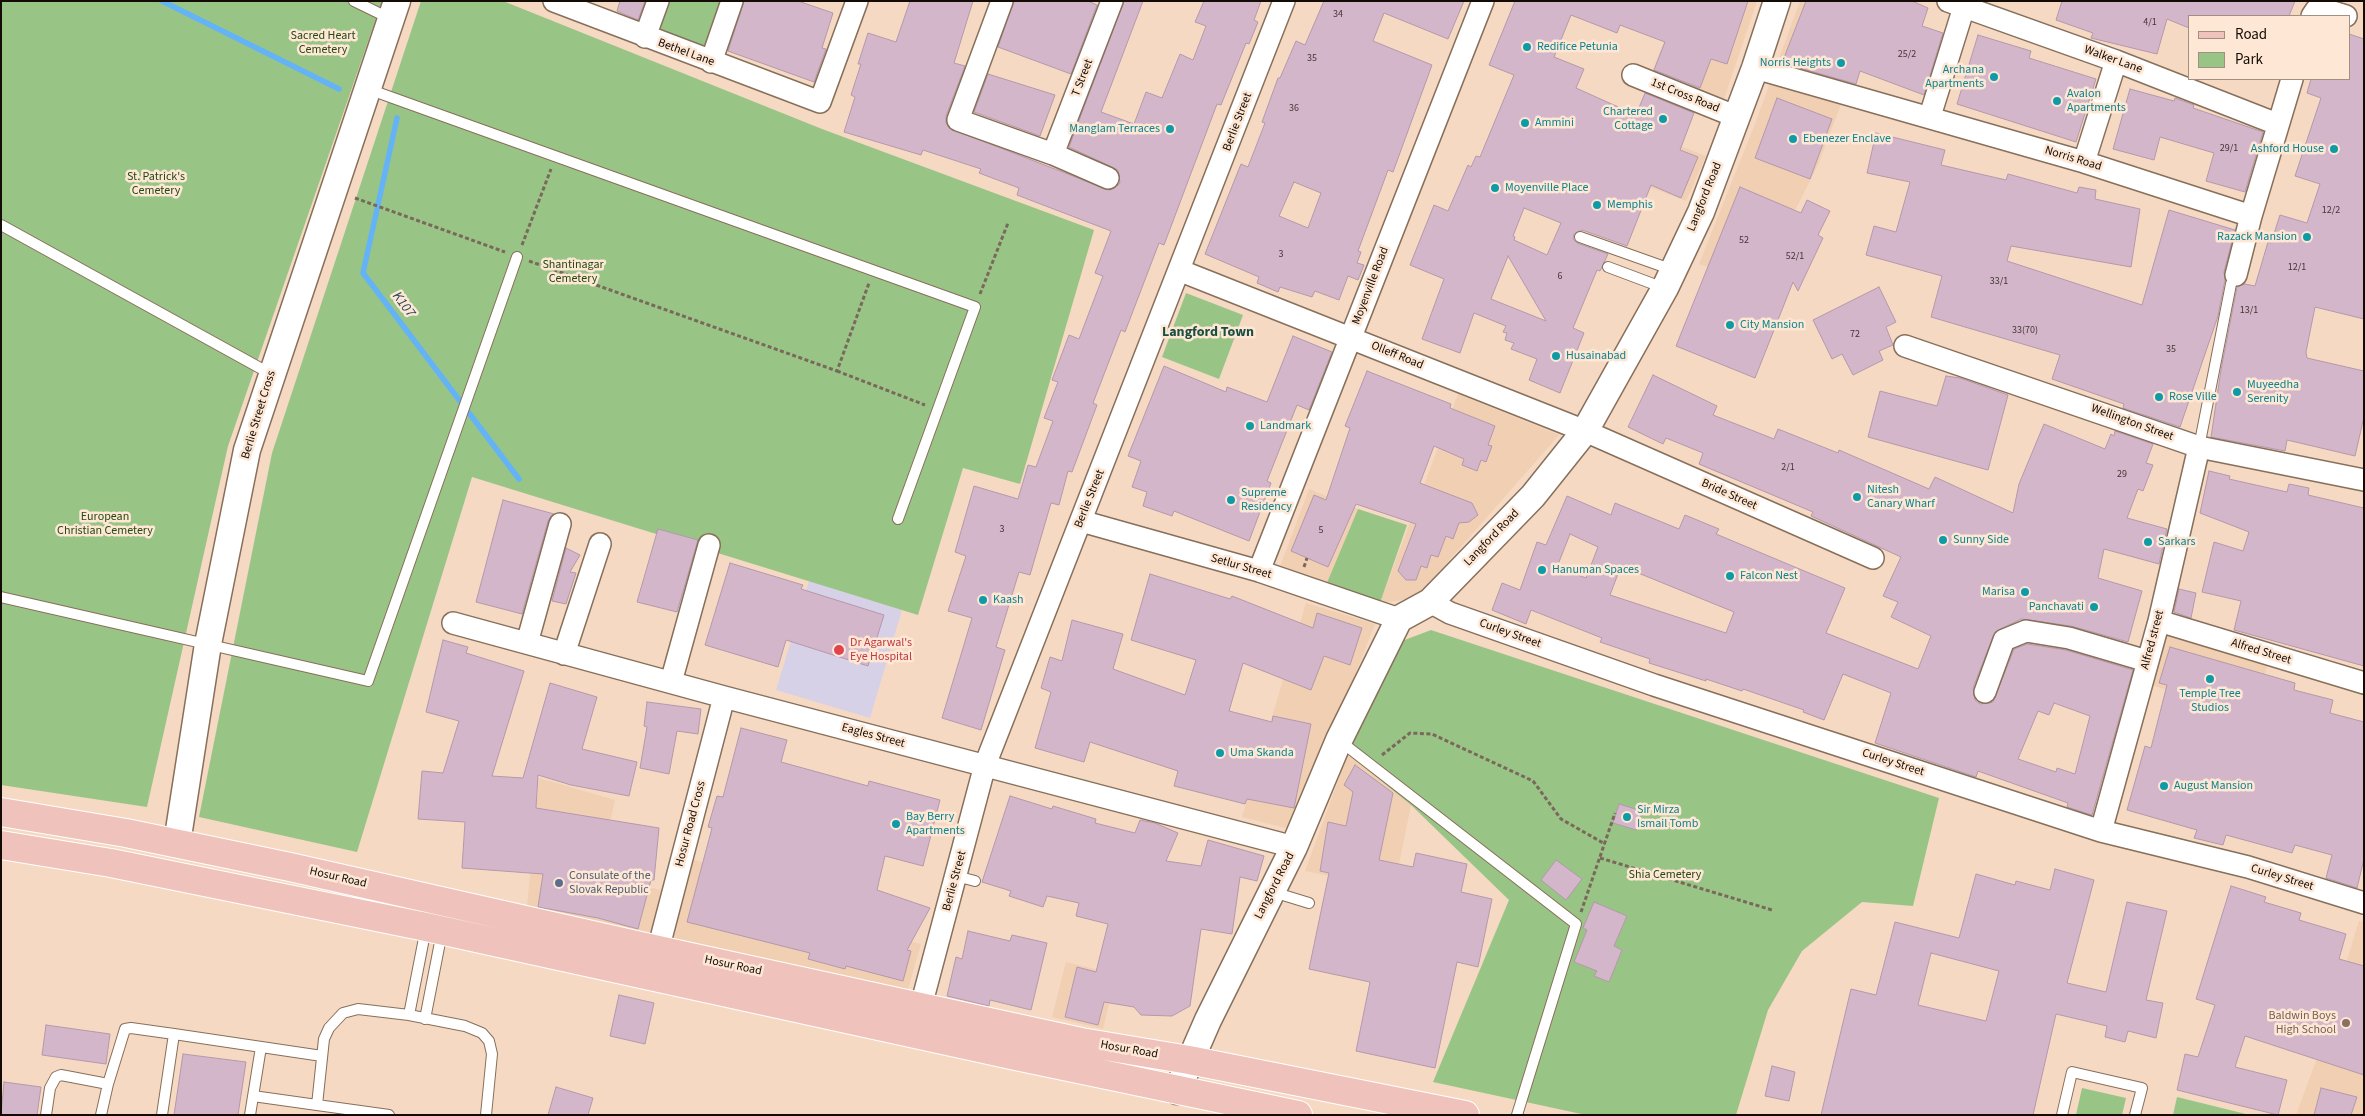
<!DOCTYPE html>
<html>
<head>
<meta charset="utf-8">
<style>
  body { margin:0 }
  #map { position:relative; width:2365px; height:1116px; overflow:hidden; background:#f5d9c3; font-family:"Source Sans 3",sans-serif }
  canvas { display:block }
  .frame { position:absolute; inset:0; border:2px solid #140b04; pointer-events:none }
  .legend { position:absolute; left:2188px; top:15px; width:162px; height:65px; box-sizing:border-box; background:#fee8d5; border:1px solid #a09081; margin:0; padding:6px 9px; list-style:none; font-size:15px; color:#140b04 }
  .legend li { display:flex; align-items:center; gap:10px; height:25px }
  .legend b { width:25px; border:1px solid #a09081 }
</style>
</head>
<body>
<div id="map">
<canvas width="2365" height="1116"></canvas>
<div class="frame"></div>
<ul class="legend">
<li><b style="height:6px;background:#f0c2bc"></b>Road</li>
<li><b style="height:14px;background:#98c586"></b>Park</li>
</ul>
</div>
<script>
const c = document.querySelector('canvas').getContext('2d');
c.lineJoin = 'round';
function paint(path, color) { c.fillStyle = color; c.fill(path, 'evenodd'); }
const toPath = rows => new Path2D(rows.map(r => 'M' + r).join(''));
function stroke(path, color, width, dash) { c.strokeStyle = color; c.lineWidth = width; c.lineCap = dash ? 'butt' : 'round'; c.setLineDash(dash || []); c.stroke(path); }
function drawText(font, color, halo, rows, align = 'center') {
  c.font = font + ' "Source Sans 3",sans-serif'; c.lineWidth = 5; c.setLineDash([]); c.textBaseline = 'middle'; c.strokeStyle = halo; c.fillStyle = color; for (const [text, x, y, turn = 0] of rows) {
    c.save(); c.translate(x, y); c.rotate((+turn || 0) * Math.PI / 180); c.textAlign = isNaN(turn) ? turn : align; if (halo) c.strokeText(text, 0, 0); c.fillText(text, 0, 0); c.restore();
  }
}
const built = toPath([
  [1679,1,1757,1,1718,117,1646,88],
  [1800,1,1880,1,1818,165,1758,283,1699,264,1755,124],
  [1659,138,1706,156,1686,201,1641,184],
  [1458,394,1559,435,1416,598,1380,603],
  [1309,489,1358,509,1326,585,1279,569],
  [1306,603,1375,624,1294,830,1242,817],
  [2165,634,2267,666,2252,716,2151,685],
  [1348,754,1411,805,1394,889,1305,871],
  [539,778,615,800,599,873,681,896,691,859,760,879,811,917,921,944,906,996,527,907],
  [2359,921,2364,922,2364,1115,2296,1115,2316,1061],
  [1066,962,1116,974,1103,1029,1052,1017]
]);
const medical = toPath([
  [809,581,902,610,870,718,776,690]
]);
const green = toPath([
  [1,1,382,1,228,446,147,807,1,785],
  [421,1,503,1,822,129,1094,230,1020,484,963,468,918,615,472,477,357,852,199,817,272,453],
  [663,1,726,1,707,54,651,34],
  [1186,293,1243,315,1219,379,1162,357],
  [1358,509,1407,525,1380,603,1326,585],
  [1431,630,1939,798,1913,906,1862,902,1802,951,1768,1010,1736,1115,1586,1115,1433,1082,1509,900,1411,805,1348,754,1402,641],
  [2082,1088,2126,1098,2122,1115,2076,1115],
  [2177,1097,2250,1115,2173,1115]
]);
const stream = toPath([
  [162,1,339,89],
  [397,118,363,273,519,479]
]);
const building = toPath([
  [620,1,645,1,638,20,617,11,620,1],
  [744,1,798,1,833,13,822,48,826,49,814,82,728,51,744,1],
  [910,1,973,1,954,63,965,66,946,116,946,123,949,128,1109,190,1115,188,1120,183,1118,170,1069,147,1124,1,1143,1,1101,112,1134,124,1146,92,1162,98,1180,54,1193,60,1206,26,1195,22,1204,1,1261,1,1254,20,1258,22,1249,44,1246,43,1221,105,1217,104,1164,245,1159,243,1125,332,1121,330,1093,403,1097,405,1072,472,1068,471,1059,505,1051,503,1030,575,1019,572,996,647,1005,650,981,730,942,718,972,618,948,611,966,556,955,552,974,486,1018,499,1028,465,1036,467,1053,421,1044,418,1058,382,1052,380,1069,335,1079,339,1103,276,1095,273,1111,231,1017,195,1019,188,979,173,981,169,923,150,921,155,844,132,855,97,851,95,861,64,858,64,868,33,896,42,910,1],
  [1014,1,1088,1,1097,5,1071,74,998,47,1014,1],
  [1324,1,1464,1,1448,39,1384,13,1373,41,1432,65,1393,172,1388,170,1358,251,1361,252,1357,263,1364,265,1358,280,1348,276,1339,300,1315,291,1312,297,1280,287,1278,292,1257,283,1259,277,1205,254,1241,164,1248,167,1265,123,1262,122,1278,78,1280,78,1296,41,1305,45,1324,1],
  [1294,182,1321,193,1308,228,1279,216,1294,182],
  [1515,1,1748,1,1727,64,1711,59,1700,88,1654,70,1665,42,1620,25,1617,33,1571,15,1554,57,1584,69,1576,88,1636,115,1645,93,1694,113,1680,150,1698,157,1681,198,1651,185,1627,246,1582,230,1574,234,1573,239,1577,243,1608,254,1600,271,1597,270,1573,328,1584,333,1560,393,1529,380,1537,359,1511,349,1514,343,1505,340,1507,333,1503,332,1506,326,1474,313,1460,353,1422,339,1444,279,1410,265,1434,205,1448,211,1468,165,1471,167,1476,156,1480,157,1514,75,1489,65,1515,1],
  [1524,208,1561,223,1547,255,1514,240,1515,237,1513,236,1524,208],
  [1508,256,1546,321,1491,299,1508,256],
  [1806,1,1912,1,1928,8,1922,26,1943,33,1924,95,1860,71,1856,84,1782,63,1806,1],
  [2062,1,2295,1,2289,16,2189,16,2189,28,2167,19,2157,54,2091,38,2093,33,2056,20,2062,1],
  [2349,34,2364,39,2364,319,2315,307,2306,352,2307,358,2364,371,2364,417,2355,456,2287,440,2285,451,2211,437,2221,370,2237,287,2245,284,2255,286,2268,242,2271,243,2280,215,2307,223,2320,184,2295,176,2321,98,2307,93,2311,79,2349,79,2349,34],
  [1978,35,2031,51,2029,58,2096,79,2076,142,1957,104,1978,35],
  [988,74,1055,95,1040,136,974,112,988,74],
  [2130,89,2174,101,2175,98,2194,105,2193,108,2263,132,2245,192,2206,181,2214,153,2160,137,2154,160,2113,149,2130,89],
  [1777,98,1832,119,1810,179,1755,158,1777,98],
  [1876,133,1945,150,1941,165,2006,180,2008,174,2077,193,2079,187,2096,190,2095,199,2140,209,2131,267,2011,246,2007,261,2142,305,2169,210,2235,230,2224,272,2225,280,2218,316,2180,427,2123,408,2124,404,2052,379,2060,355,1931,317,1942,276,1866,255,1874,226,1896,232,1910,182,1867,173,1876,133],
  [1740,187,1801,213,1807,200,1830,211,1818,235,1823,238,1798,291,1793,282,1755,378,1676,346,1740,187],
  [1879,287,1896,322,1886,327,1893,345,1879,351,1883,360,1853,375,1842,354,1832,359,1813,320,1879,287],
  [1293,336,1332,352,1309,410,1297,405,1267,481,1271,483,1249,541,1174,511,1172,516,1143,506,1147,492,1132,487,1141,461,1128,456,1164,366,1226,392,1227,387,1267,402,1293,336],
  [1367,371,1451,404,1450,408,1495,426,1488,445,1492,446,1486,462,1481,460,1477,471,1462,465,1464,459,1434,446,1420,483,1472,503,1478,515,1469,522,1459,523,1453,539,1446,536,1438,557,1431,555,1427,568,1421,566,1416,580,1406,580,1398,571,1416,524,1356,504,1328,567,1291,551,1314,495,1326,500,1350,428,1345,426,1367,371],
  [1653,375,1717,406,1713,415,1774,439,1778,429,1838,453,1839,450,1929,489,1935,477,2013,513,2019,484,2044,424,2105,449,2111,434,2114,436,2115,431,2153,444,2146,463,2153,465,2143,491,2138,489,2127,518,2167,529,2159,564,2104,549,2098,578,2142,591,2128,642,2071,626,2021,619,1995,632,1973,688,1975,700,1980,704,1993,702,2014,649,2027,644,2066,650,2133,670,2092,815,2067,807,2068,803,1978,771,1976,777,1875,743,1891,693,1843,674,1824,720,1803,712,1804,710,1743,689,1742,691,1706,679,1706,681,1649,663,1650,659,1600,642,1602,638,1531,610,1526,624,1492,610,1502,583,1520,590,1537,542,1546,545,1567,496,1611,515,1615,503,1679,529,1685,515,1719,529,1716,534,1845,588,1826,633,1918,669,1931,636,1891,617,1898,602,1883,596,1901,557,1811,516,1813,512,1699,464,1703,453,1666,438,1663,444,1628,427,1653,375],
  [1570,534,1598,547,1586,578,1557,567,1570,534],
  [1621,566,1734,612,1726,633,1610,595,1621,566],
  [2054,703,2090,716,2075,774,2057,768,2056,772,2018,759,2038,711,2049,715,2054,703],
  [1946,376,1960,378,2008,395,1988,470,1868,437,1880,391,1937,406,1946,376],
  [2209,471,2230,476,2229,479,2287,492,2289,484,2309,488,2308,495,2364,508,2364,666,2234,630,2241,601,2202,592,2214,542,2243,551,2249,532,2200,513,2209,471],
  [503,500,554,514,548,521,522,614,476,602,503,500],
  [658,529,698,540,677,612,637,602,658,529],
  [566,548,580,555,570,572,576,573,566,604,552,601,566,548],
  [730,563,803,585,801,589,884,615,868,666,786,640,778,667,705,645,730,563],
  [1150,574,1230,599,1232,596,1313,628,1317,613,1362,628,1350,665,1324,656,1311,690,1243,663,1229,711,1272,722,1273,716,1311,724,1294,808,1247,799,1245,804,1174,786,1178,771,1090,742,1084,762,1035,748,1051,692,1041,688,1050,657,1062,661,1072,620,1123,634,1113,669,1185,695,1196,660,1131,640,1150,574],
  [2179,589,2196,593,2191,618,2174,612,2179,589],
  [443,640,468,647,466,653,524,671,492,776,523,778,550,683,597,697,582,749,637,762,629,796,571,785,538,775,536,808,659,828,654,880,651,880,638,929,598,918,538,907,543,874,462,868,465,822,418,819,422,771,443,773,459,721,426,712,443,640],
  [2170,647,2295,683,2294,690,2333,700,2330,713,2364,722,2364,859,2357,888,2326,878,2332,855,2295,845,2292,853,2226,835,2223,845,2194,838,2197,830,2127,810,2145,746,2151,748,2167,685,2159,683,2170,647],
  [647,702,701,709,698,734,677,731,669,774,640,768,647,727,644,726,647,702],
  [741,728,787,740,781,762,868,786,869,781,940,800,923,866,885,856,877,890,930,908,907,950,911,951,903,981,846,966,845,969,808,959,810,953,687,922,712,828,708,827,717,796,723,797,741,728],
  [1355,765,1393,793,1379,860,1413,867,1416,853,1467,864,1461,892,1492,899,1478,967,1457,962,1435,1068,1356,1051,1370,982,1309,969,1329,873,1320,871,1328,822,1346,826,1353,792,1344,785,1355,765],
  [1010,796,1052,809,1053,806,1096,819,1095,823,1135,833,1140,820,1155,823,1178,833,1166,861,1201,866,1208,840,1264,856,1257,881,1240,877,1232,934,1201,929,1190,1006,1172,1016,1141,1015,1134,1007,1104,1002,1098,1025,1065,1017,1077,967,1096,972,1108,924,1076,916,1079,903,1047,896,1043,907,1009,896,1011,891,982,882,1010,796],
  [1619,804,1642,811,1636,830,1613,823,1619,804],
  [1556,860,1582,879,1566,900,1541,880,1556,860],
  [2055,869,2094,880,2067,983,2106,992,2127,902,2167,911,2146,1000,2163,1003,2156,1038,2128,1031,2125,1042,2105,1037,2107,1026,2056,1014,2033,1115,1821,1115,1851,989,1876,995,1895,922,1959,938,1976,874,2015,885,2016,881,2050,890,2055,869],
  [1931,953,1999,971,1986,1021,1918,1005,1931,953],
  [2231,886,2266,897,2264,902,2301,913,2299,920,2346,934,2339,959,2364,966,2364,1075,2245,1036,2235,1067,2287,1080,2278,1115,2177,1090,2185,1054,2198,1057,2215,1005,2196,999,2231,886],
  [1594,902,1627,916,1614,946,1622,950,1609,982,1594,976,1597,971,1574,962,1587,930,1583,928,1594,902],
  [968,931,1010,941,1012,935,1047,943,1031,1010,990,1000,989,1006,947,996,956,957,962,959,968,931],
  [619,995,654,1003,645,1044,610,1036,619,995],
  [46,1025,110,1034,106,1064,42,1055,46,1025],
  [183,1054,246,1062,238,1115,174,1115,183,1054],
  [1772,1066,1795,1072,1789,1101,1765,1096,1772,1066],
  [4,1082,41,1087,37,1115,1,1115,4,1082],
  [556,1087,593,1098,588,1115,548,1115,556,1087],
  [2321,1088,2357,1097,2351,1115,2314,1115,2321,1088]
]);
const path = toPath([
  [355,198,505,252],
  [522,245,551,169],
  [529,261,837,371,869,283],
  [980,294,1008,223],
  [837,371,925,405],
  [1304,567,1307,558],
  [1382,755,1410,733,1432,734,1533,781,1561,819,1605,844],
  [1600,858,1772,910],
  [1581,912,1615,813]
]);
const service = toPath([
  [354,1,391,19],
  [368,89,975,307,898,519],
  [1,225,271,374],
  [1580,237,1673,270],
  [1608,267,1664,288],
  [2199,447,2231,284,2236,275],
  [1,597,368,681,517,257],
  [1340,741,1576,924,1517,1115],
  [956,876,975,881],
  [1273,892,1309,903],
  [409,1015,426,928],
  [425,1019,442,932],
  [253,1096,317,1105],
  [46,1115,50,1088,56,1077,61,1075,108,1084,125,1029,131,1028,174,1034],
  [101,1115,108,1084],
  [162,1115,174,1034,322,1056],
  [250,1115,261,1047],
  [389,1115,317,1105,324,1039,329,1028,343,1013,358,1009,409,1015,465,1026,482,1033,489,1041,492,1054,486,1115],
  [2062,1115,2072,1072,2142,1088,2135,1115]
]);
const minor = toPath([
  [554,1,820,102,857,1],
  [1002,1,958,120,1053,154,1108,178],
  [1948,1,2116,61,2277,124],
  [2312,16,2316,10,2323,9,2346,16],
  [645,37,658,1],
  [711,62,732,1],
  [1755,68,2084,162,2251,216,2292,79],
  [1633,75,1737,117],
  [1930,116,1964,7],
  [1053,154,1112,1],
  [2084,162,2116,61],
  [1181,271,1585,431,1873,558],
  [2236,275,2251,216],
  [1905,346,2199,447,2364,480],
  [1081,521,1259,571,1399,619],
  [1259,571,1483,1],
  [1430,602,1450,613,1654,685,2101,831,2248,867,2364,903],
  [2159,621,2364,683],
  [453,623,724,697,1294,847],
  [527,643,560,524],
  [564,654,600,544],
  [671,682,709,545],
  [1985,692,2004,640,2026,631,2069,638,2147,661],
  [2101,831,2159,621,2199,447],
  [658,950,724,697],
  [921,1006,985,765,1284,1]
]);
const tertiary = toPath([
  [177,843,208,644,247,450,397,1],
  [1177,1091,1208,1020,1294,847,1339,740,1399,619,1430,602,1533,496,1585,431,1665,288,1701,212,1755,68,1777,1]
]);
const primary = toPath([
  [1,812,126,833,290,867,658,950,1081,1042,1189,1060,1465,1115],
  [1,845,111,863,426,927,1016,1056,1298,1115]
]);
const markers = [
  [1527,47,5,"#0f9aa8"],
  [1841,63,5,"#0f9aa8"],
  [1994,77,5,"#0f9aa8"],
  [2057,101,5,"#0f9aa8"],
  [1663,119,5,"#0f9aa8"],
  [1525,123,5,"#0f9aa8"],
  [1170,129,5,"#0f9aa8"],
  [1793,139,5,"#0f9aa8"],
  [2334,149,5,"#0f9aa8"],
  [1495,188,5,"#0f9aa8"],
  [1597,205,5,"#0f9aa8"],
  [2307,237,5,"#0f9aa8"],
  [1730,325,5,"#0f9aa8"],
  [1556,356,5,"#0f9aa8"],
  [2237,392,5,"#0f9aa8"],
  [2159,397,5,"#0f9aa8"],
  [1250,426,5,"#0f9aa8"],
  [1857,497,5,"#0f9aa8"],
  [1231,500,5,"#0f9aa8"],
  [1943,540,5,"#0f9aa8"],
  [2148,542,5,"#0f9aa8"],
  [1542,570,5,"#0f9aa8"],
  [1730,576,5,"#0f9aa8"],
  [2025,592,5,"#0f9aa8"],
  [983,600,5,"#0f9aa8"],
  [2094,607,5,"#0f9aa8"],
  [839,650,6,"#e0444e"],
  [2210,679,5,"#0f9aa8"],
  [1220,753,5,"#0f9aa8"],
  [2164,786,5,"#0f9aa8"],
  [1627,817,5,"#0f9aa8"],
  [896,824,5,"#0f9aa8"],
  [559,883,5,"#5c6f8a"],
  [2346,1023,5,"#8d6e63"]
];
const numberNames = [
  ["34",1338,15],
  ["4/1",2150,23],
  ["25/2",1907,55],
  ["35",1312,59],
  ["36",1294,109],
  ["29/1",2229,149],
  ["12/2",2331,211],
  ["52",1744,241],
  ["3",1281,255],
  ["52/1",1795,257],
  ["12/1",2297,268],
  ["6",1560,277],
  ["33/1",1999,282],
  ["13/1",2249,311],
  ["33(70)",2025,331],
  ["72",1855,335],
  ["35",2171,350],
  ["2/1",1788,468],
  ["29",2122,475],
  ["3",1002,530],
  ["5",1321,531]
];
const parkNames = [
  ["Sacred Heart",323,36],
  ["Cemetery",323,50],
  ["St. Patrick's",156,177],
  ["Cemetery",156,191],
  ["Shantinagar",573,265],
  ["Cemetery",573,279],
  ["European",105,517],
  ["Christian Cemetery",105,531],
  ["Shia Cemetery",1665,875]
];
const cultureNames = [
  ["Redifice Petunia",1537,47],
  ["Norris Heights",1831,63,"right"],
  ["Archana",1984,70,"right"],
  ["Apartments",1984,84,"right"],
  ["Avalon",2067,94],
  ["Apartments",2067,108],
  ["Chartered",1653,112,"right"],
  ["Cottage",1653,126,"right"],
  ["Ammini",1535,123],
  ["Manglam Terraces",1160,129,"right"],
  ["Ebenezer Enclave",1803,139],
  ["Ashford House",2324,149,"right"],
  ["Moyenville Place",1505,188],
  ["Memphis",1607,205],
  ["Razack Mansion",2297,237,"right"],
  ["City Mansion",1740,325],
  ["Husainabad",1566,356],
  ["Muyeedha",2247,385],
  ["Serenity",2247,399],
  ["Rose Ville",2169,397],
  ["Landmark",1260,426],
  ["Nitesh",1867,490],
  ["Canary Wharf",1867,504],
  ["Supreme",1241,493],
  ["Residency",1241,507],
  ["Sunny Side",1953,540],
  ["Sarkars",2158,542],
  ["Hanuman Spaces",1552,570],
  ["Falcon Nest",1740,576],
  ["Marisa",2015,592,"right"],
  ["Kaash",993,600],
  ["Panchavati",2084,607,"right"],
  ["Temple Tree",2210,694,"center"],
  ["Studios",2210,708,"center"],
  ["Uma Skanda",1230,753],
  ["August Mansion",2174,786],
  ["Sir Mirza",1637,810],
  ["Ismail Tomb",1637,824],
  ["Bay Berry",906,817],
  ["Apartments",906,831]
];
const streetNames = [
  ["Bethel Lane",686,53,20],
  ["Walker Lane",2113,60,20],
  ["T Street",1083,78,-69],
  ["1st Cross Road",1685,96,22],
  ["Berlie Street",1238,122,-69],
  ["Norris Road",2073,159,17],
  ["Langford Road",1705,197,-68],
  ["Moyenville Road",1371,286,-69],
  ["Olleff Road",1397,356,22],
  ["Berlie Street Cross",259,415,-73],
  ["Wellington Street",2132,423,20],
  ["Bride Street",1729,495,24],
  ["Berlie Street",1090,499,-68],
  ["Langford Road",1492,538,-46],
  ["Setlur Street",1241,567,16],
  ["Curley Street",1510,634,20],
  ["Alfred street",2153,640,-75],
  ["Alfred Street",2261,652,17],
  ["Eagles Street",873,736,15],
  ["Curley Street",1893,763,18],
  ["Hosur Road Cross",691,824,-75],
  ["Hosur Road",338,878,13],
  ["Curley Street",2282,878,17],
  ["Berlie Street",955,881,-75],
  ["Langford Road",1275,886,-63],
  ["Hosur Road",733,966,12],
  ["Hosur Road",1129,1050,10]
];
const healthNames = [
  ["Dr Agarwal's",850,643],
  ["Eye Hospital",850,657]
];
const serviceNames = [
  ["Consulate of the",569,876],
  ["Slovak Republic",569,890]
];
const educationNames = [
  ["Baldwin Boys",2336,1016],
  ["High School",2336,1030]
];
const waterNames = [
  ["K107",403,305,53]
];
const neighbourhoodNames = [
  ["Langford Town",1208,333]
];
paint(built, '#f0cfb3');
paint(medical, '#d7d1e7');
paint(green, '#98c586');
stroke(stream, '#64b3f6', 5.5);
paint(building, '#d3b6ca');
stroke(building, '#b498ab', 1);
stroke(service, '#876f5a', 12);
stroke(minor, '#876f5a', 24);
stroke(tertiary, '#876f5a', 29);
stroke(primary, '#fff', 30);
stroke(path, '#7a685b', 3, [4, 2.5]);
stroke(service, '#fff', 10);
stroke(minor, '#fff', 21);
stroke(tertiary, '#fff', 26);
stroke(primary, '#f0c2bc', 28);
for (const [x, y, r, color] of markers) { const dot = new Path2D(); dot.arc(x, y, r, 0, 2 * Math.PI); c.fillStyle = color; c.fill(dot); stroke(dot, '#fee8d5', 2); }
drawText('10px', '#443636', null, numberNames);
drawText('12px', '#234810', '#fee8d5', parkNames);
drawText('12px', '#0d838f', '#fee8d5', cultureNames, 'left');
drawText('12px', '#140b04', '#fee8d5', streetNames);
drawText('12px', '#be3a42', '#fee8d5', healthNames, 'left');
drawText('12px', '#4e5e75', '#fee8d5', serviceNames, 'left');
drawText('12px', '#785e54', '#fee8d5', educationNames, 'right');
drawText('italic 14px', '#1a3b57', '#fee8d5', waterNames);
drawText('bold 14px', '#194e41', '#fee8d5', neighbourhoodNames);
</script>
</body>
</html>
